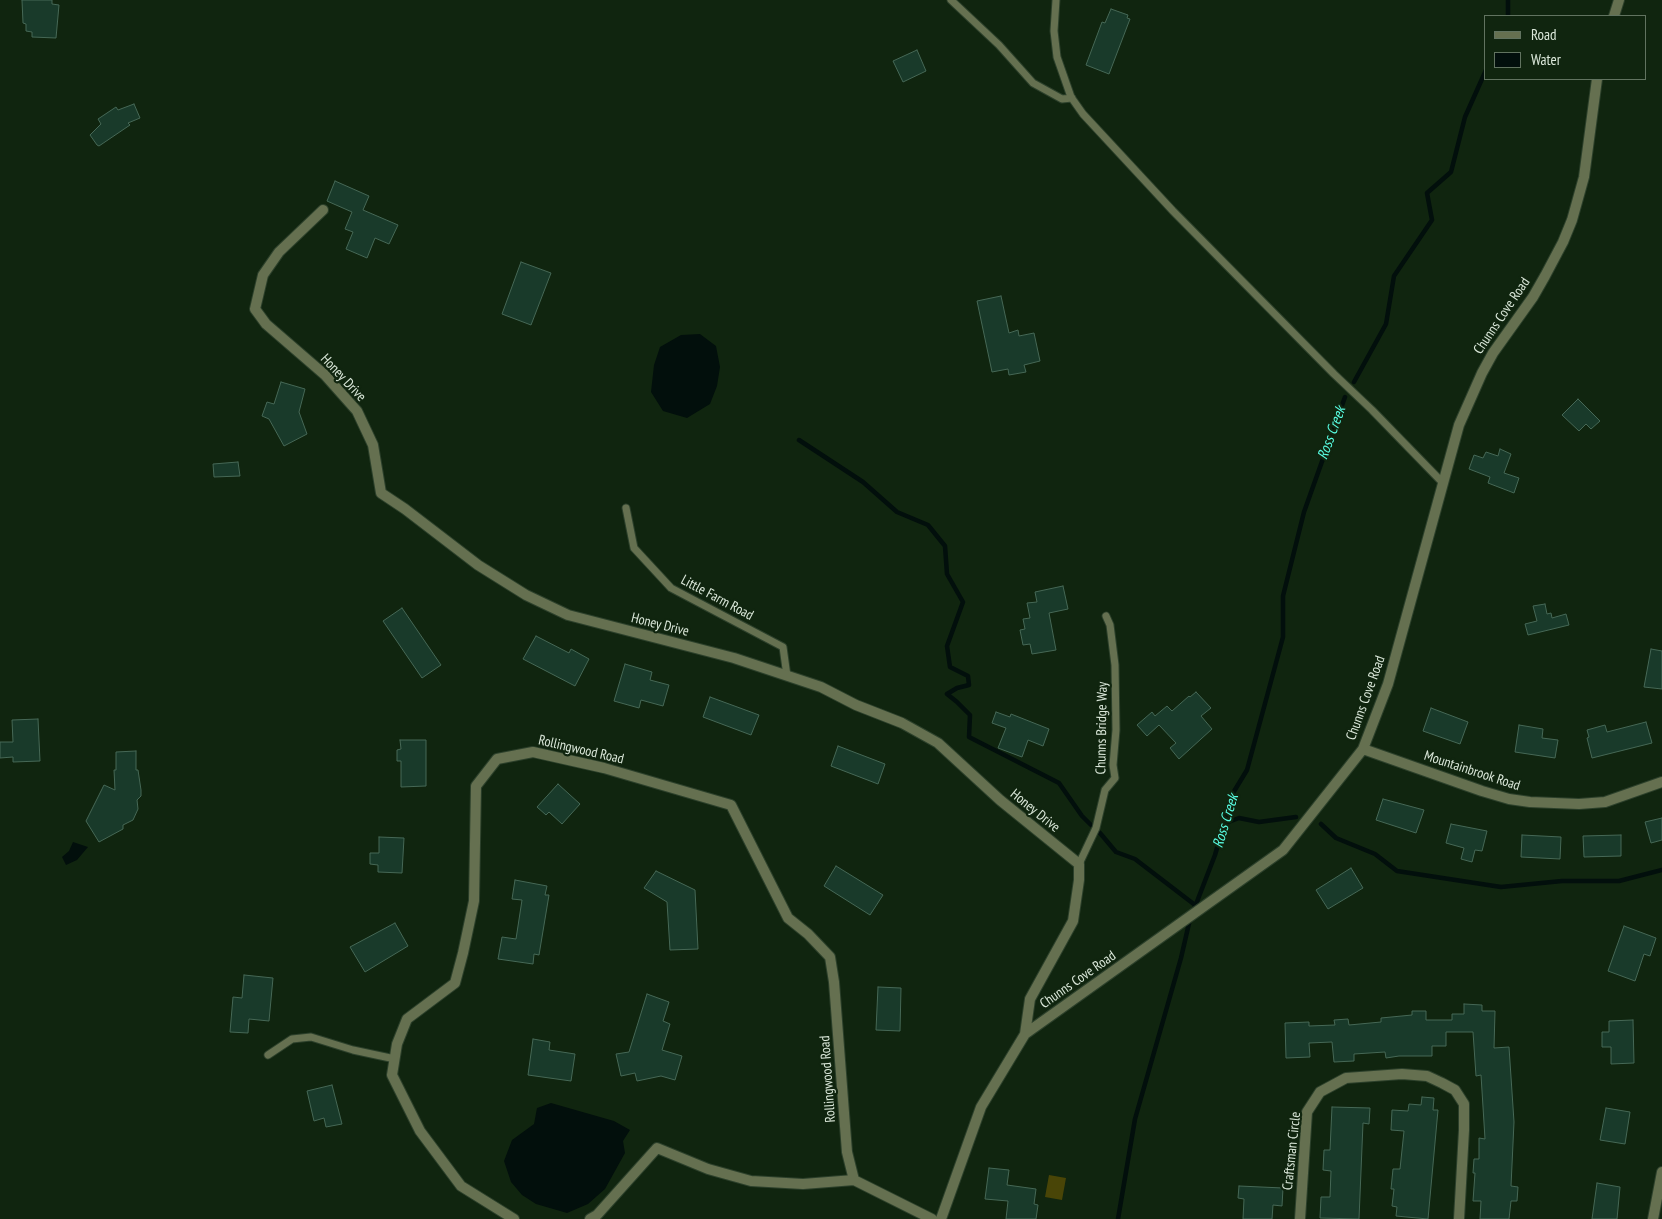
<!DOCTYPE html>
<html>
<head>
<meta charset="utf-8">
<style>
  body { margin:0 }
  #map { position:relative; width:1662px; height:1219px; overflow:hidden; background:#10250f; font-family:"PT Sans Narrow",sans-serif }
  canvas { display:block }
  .legend { position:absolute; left:1484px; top:15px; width:162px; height:65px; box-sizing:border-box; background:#10250f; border:1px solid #617360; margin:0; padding:6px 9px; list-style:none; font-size:15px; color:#dbe8da }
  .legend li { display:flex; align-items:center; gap:10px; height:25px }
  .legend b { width:25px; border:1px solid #617360 }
</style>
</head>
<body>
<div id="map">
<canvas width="1662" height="1219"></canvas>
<ul class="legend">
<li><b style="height:6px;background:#657050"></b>Road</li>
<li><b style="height:14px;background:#020f0c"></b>Water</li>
</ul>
</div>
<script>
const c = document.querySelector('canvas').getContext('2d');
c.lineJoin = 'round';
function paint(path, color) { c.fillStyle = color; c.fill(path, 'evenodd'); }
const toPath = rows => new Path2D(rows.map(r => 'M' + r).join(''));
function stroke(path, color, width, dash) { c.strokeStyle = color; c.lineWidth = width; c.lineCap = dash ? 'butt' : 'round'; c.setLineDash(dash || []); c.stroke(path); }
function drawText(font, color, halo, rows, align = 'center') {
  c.font = font + ' "PT Sans Narrow",sans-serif'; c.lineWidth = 4.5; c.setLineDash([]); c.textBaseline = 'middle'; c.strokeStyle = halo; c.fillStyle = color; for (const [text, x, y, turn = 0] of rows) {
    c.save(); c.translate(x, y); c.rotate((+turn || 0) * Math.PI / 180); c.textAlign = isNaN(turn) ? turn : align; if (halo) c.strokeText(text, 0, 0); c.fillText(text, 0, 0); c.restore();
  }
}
const green = toPath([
  [1049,1175,1066,1178,1062,1200,1045,1197]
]);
const water = toPath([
  [700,334,716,346,720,367,717,386,710,404,687,418,663,411,651,392,654,365,660,347,681,335],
  [73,842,88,847,77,860,66,865,62,857,69,851],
  [551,1103,614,1121,630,1130,623,1141,625,1153,605,1189,588,1204,567,1213,536,1204,522,1195,511,1182,504,1161,512,1140,534,1124,537,1108]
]);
const stream = toPath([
  [1508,16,1508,0],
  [1354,382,1386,324,1394,276,1432,220,1427,193,1451,172,1465,117,1486,70],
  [799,440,863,482,897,512,928,525,945,546,947,574,963,602,947,646,950,667,968,676,969,685,957,688,947,694,957,702,970,715,969,737,1059,783,1082,816,1091,825],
  [1223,824,1239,818,1259,822,1296,817],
  [1321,824,1336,838,1375,854,1397,871,1501,887,1562,881,1619,881,1662,870],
  [1100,833,1116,852,1135,859,1195,905],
  [1193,912,1215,855,1233,793,1247,770,1283,637,1283,596,1304,512,1345,397],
  [1118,1219,1135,1119,1181,958,1190,919]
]);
const building = toPath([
  [22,0,52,0,52,4,59,5,56,38,32,37,32,32,26,31,26,24,23,23,22,0],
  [1111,9,1128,15,1127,18,1130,19,1109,74,1086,65,1102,22,1105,23,1111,9],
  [917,50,926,71,903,82,893,61,917,50],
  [134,104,140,118,128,123,130,125,99,146,97,145,90,135,101,124,98,119,116,107,118,110,134,104],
  [335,181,369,196,363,210,398,225,389,244,375,238,367,258,346,249,353,232,345,229,352,212,327,201,335,181],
  [521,262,551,273,531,325,502,314,521,262],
  [1001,296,1009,333,1018,330,1019,336,1034,333,1040,361,1024,365,1026,372,1009,375,1008,369,992,372,977,301,1001,296],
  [281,382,305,389,299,412,307,434,284,446,269,419,262,416,267,402,274,404,281,382],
  [1578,399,1600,421,1591,429,1586,424,1579,431,1562,415,1578,399],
  [1500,449,1511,454,1504,473,1519,478,1514,493,1488,483,1490,477,1469,469,1474,455,1483,458,1486,452,1498,456,1500,449],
  [238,462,240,476,214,477,213,464,238,462],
  [1063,586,1068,609,1049,613,1056,650,1032,654,1030,644,1023,645,1020,630,1025,629,1023,619,1030,618,1027,603,1037,602,1035,592,1063,586],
  [1545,604,1547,614,1551,613,1552,618,1566,614,1569,625,1528,635,1525,624,1537,621,1533,606,1545,604],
  [402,608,441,665,422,678,383,621,402,608],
  [536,636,569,653,571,649,589,659,575,686,523,659,536,636],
  [1651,649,1662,651,1662,689,1644,687,1651,649],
  [625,664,652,672,650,680,669,685,663,706,641,700,639,708,614,701,625,664],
  [1196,692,1211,708,1201,716,1212,729,1179,759,1170,748,1176,743,1159,725,1147,736,1137,725,1152,712,1155,716,1167,706,1172,711,1189,696,1190,697,1196,692],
  [710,697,759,715,751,735,703,717,710,697],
  [1431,708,1468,722,1460,744,1423,731,1431,708],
  [996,712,1010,717,1011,714,1049,729,1043,746,1028,740,1022,757,998,748,1006,728,992,723,996,712],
  [38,719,40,761,13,762,13,757,0,758,0,742,13,742,12,720,38,719],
  [1646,722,1652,743,1592,758,1587,738,1589,737,1587,730,1605,725,1607,732,1646,722],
  [1519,725,1543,729,1542,738,1558,740,1555,758,1515,752,1519,725],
  [400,740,426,740,426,786,401,787,401,761,397,761,397,750,401,749,400,740],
  [838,746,885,764,878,784,831,766,838,746],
  [136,751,136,770,138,770,141,790,141,796,137,800,138,809,133,820,123,825,123,829,99,842,86,821,104,785,115,790,114,770,116,770,116,752,136,751],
  [558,784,580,804,562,824,549,812,546,815,537,807,558,784],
  [1383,799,1424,810,1416,833,1376,820,1383,799],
  [1662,818,1662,840,1651,843,1645,822,1662,818],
  [1451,824,1487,831,1482,851,1475,850,1472,862,1461,859,1464,848,1446,843,1451,824],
  [1522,835,1561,837,1560,859,1521,857,1522,835],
  [1621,835,1621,856,1584,857,1583,836,1621,835],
  [379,837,404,838,402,873,378,872,378,865,370,864,370,853,379,853,379,837],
  [836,866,883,895,870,915,824,886,836,866],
  [1351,868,1363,888,1328,909,1316,890,1351,868],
  [656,871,695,890,698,949,670,950,667,902,644,888,656,871],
  [515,880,547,886,545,895,549,895,539,955,534,954,533,964,498,959,502,937,516,939,522,900,512,899,515,880],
  [395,923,408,946,365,972,350,947,395,923],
  [1624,926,1656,938,1650,956,1644,954,1635,981,1608,971,1624,926],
  [244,975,273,978,269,1021,249,1019,248,1033,230,1032,233,997,242,998,244,975],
  [878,987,901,988,900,1031,876,1030,878,987],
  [647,994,669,1002,663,1021,670,1024,662,1050,682,1056,675,1080,661,1076,637,1081,635,1073,621,1076,616,1054,629,1052,647,994],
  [1464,1004,1482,1005,1482,1011,1495,1011,1494,1048,1509,1047,1514,1122,1511,1186,1518,1187,1517,1201,1511,1201,1509,1219,1480,1219,1481,1201,1473,1201,1475,1173,1473,1173,1474,1159,1479,1159,1479,1138,1485,1139,1481,1075,1476,1076,1473,1032,1446,1032,1446,1046,1432,1046,1432,1056,1399,1056,1386,1058,1385,1052,1354,1054,1354,1061,1334,1062,1332,1042,1309,1043,1310,1057,1286,1058,1285,1023,1309,1022,1309,1026,1335,1025,1334,1020,1348,1019,1349,1025,1381,1022,1381,1018,1412,1015,1412,1011,1426,1011,1426,1020,1452,1020,1452,1014,1464,1014,1464,1004],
  [1633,1020,1634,1063,1611,1064,1611,1047,1602,1047,1602,1032,1609,1032,1609,1021,1633,1020],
  [533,1039,550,1042,549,1050,575,1054,571,1081,528,1075,533,1039],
  [332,1085,342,1124,326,1127,324,1118,314,1121,307,1091,332,1085],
  [1422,1097,1434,1098,1433,1110,1438,1110,1428,1219,1396,1216,1397,1207,1392,1206,1394,1189,1391,1189,1393,1169,1400,1169,1404,1131,1391,1130,1392,1110,1408,1111,1409,1104,1421,1105,1422,1097],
  [1332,1107,1370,1108,1369,1124,1363,1123,1359,1219,1320,1218,1321,1197,1330,1197,1331,1171,1323,1170,1324,1150,1330,1150,1332,1107],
  [1606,1108,1630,1112,1625,1144,1600,1140,1606,1108],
  [989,1168,1009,1170,1007,1185,1036,1189,1034,1204,1038,1205,1036,1219,1006,1219,1008,1201,985,1199,989,1168],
  [1597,1183,1620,1187,1617,1219,1592,1219,1597,1183],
  [1239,1186,1283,1188,1282,1206,1273,1205,1272,1219,1243,1219,1244,1199,1238,1198,1239,1186]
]);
const lane = toPath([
  [951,0,999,45,1033,83,1062,99,1072,98],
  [1056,0,1054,31,1057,57,1071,97,1083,114,1173,211,1334,374,1372,410,1443,483],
  [626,508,634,548,671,588,783,647,787,676],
  [1079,864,1096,828,1105,790,1115,778,1113,765,1116,730,1115,665,1110,625,1106,616],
  [268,1055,292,1039,311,1037,353,1050,395,1059]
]);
const street = toPath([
  [1614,16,1619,0],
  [323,210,279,252,263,275,255,309,266,324,325,375,357,411,373,445,381,493,405,509,478,565,526,595,568,615,734,658,821,687,856,705,902,723,938,743,1000,800,1079,864,1079,880,1073,921,1030,999,1025,1034],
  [1363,749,1482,791,1509,799,1530,802,1579,804,1605,802,1662,782],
  [854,1180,932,1219],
  [514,1219,461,1186,420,1131,392,1075,397,1044,407,1019,455,983,463,953,474,901,476,786,497,759,533,752,604,768,731,805,788,918,808,934,830,957,834,982,847,1152,854,1180,803,1184,751,1181,708,1169,657,1148,597,1215,590,1219],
  [941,1219,981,1107,1025,1034,1283,850,1363,749,1388,684,1459,425,1482,373,1493,353,1533,297,1545,276,1563,242,1572,220,1584,177,1597,79],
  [1300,1219,1307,1112,1320,1092,1346,1078,1402,1074,1427,1076,1442,1083,1455,1090,1464,1104,1464,1130,1459,1219],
  [1653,1219,1662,1172]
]);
const streetNames = [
  ["Chunns Cove Road",1502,316,-56],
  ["Honey Drive",343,378,47],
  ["Little Farm Road",717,598,28],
  ["Honey Drive",660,625,14],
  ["Chunns Cove Road",1366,698,-70],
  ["Chunns Bridge Way",1102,728,-89],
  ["Rollingwood Road",581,750,13],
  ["Mountainbrook Road",1472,771,18],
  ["Honey Drive",1035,811,39],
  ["Chunns Cove Road",1078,980,-35],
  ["Rollingwood Road",828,1079,-94],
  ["Craftsman Circle",1292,1151,-84]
];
const waterNames = [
  ["Ross Creek",1332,433,-70],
  ["Ross Creek",1226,821,-73]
];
paint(green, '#494507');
paint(water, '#020f0c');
stroke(stream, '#020f0c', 4.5);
paint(building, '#193a2a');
stroke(building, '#466856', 1);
stroke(lane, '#2c402b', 9);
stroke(street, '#2c402b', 12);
stroke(lane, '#657050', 7);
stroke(street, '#657050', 10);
drawText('14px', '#dbe8da', '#10250f', streetNames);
drawText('italic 15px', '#58fde2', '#10250f', waterNames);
</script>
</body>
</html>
